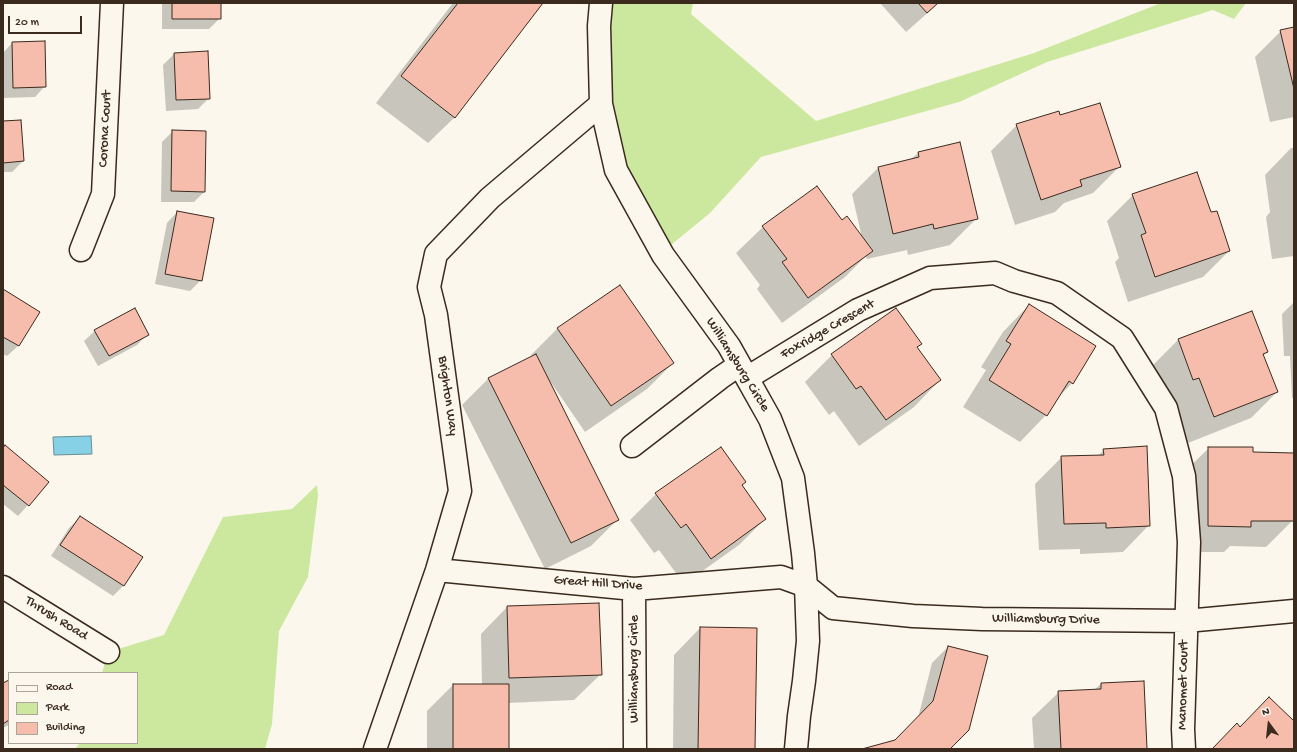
<!DOCTYPE html>
<html>
<head>
<meta charset="utf-8">
<style>
  body { margin:0 }
  #map { position:relative; width:1297px; height:752px; overflow:hidden; background:#fbf7ec; font-family:"Gochi Hand",sans-serif }
  canvas { display:block }
  .frame { position:absolute; inset:0; border:4px solid #3b2a1e; pointer-events:none }
  .legend { position:absolute; left:8px; top:672px; width:130px; height:72px; box-sizing:border-box; background:#fbf7ec; border:1px solid #aea59a; margin:0; padding:5px 7px; list-style:none; font-size:12px; color:#3b2a1e }
  .legend li { display:flex; align-items:center; gap:8px; height:20px }
  .legend b { width:20px; border:1px solid #aea59a }
  .north { position:absolute; left:1249px; top:704px; width:40px; height:40px; -webkit-text-stroke:3px #fbf7ec; paint-order:stroke; rotate:345deg; font-size:11px; font-weight:700; line-height:16px; text-align:center; color:#3b2a1e }
  .north::after { content:''; display:block; margin:auto; width:14px; height:18px; background:#3b2a1e; clip-path:polygon(50% 0,100% 100%,50% 72%,0 100%) }
  .scale { position:absolute; left:8px; top:16px; width:74px; height:18px; box-sizing:border-box; border:2px solid #3b2a1e; border-top:0; padding-left:5px; font-size:12px; line-height:14px; white-space:nowrap; color:#3b2a1e; -webkit-text-stroke:3px #fbf7ec; paint-order:stroke }
</style>
</head>
<body>
<div id="map">
<canvas width="1297" height="752"></canvas>
<div class="frame"></div>
<ul class="legend">
<li><b style="height:5px;background:#fbf7ec"></b>Road</li>
<li><b style="height:11px;background:#cce89f"></b>Park</li>
<li><b style="height:11px;background:#f6bdac"></b>Building</li>
</ul>
<div class="north">N</div>
<div class="scale">20 m</div>
</div>
<script>
const c = document.querySelector('canvas').getContext('2d');
c.lineJoin = 'round';
function paint(path, color) { c.fillStyle = color; c.fill(path, 'evenodd'); }
const toPath = rows => new Path2D(rows.map(r => 'M' + r).join(''));
function stroke(path, color, width, dash) { c.strokeStyle = color; c.lineWidth = width; c.lineCap = dash ? 'butt' : 'round'; c.setLineDash(dash || []); c.stroke(path); }
function drawText(font, color, halo, rows, align = 'center') {
  c.font = font + ' "Gochi Hand",sans-serif'; c.lineWidth = 3; c.setLineDash([]); c.textBaseline = 'middle'; c.strokeStyle = halo; c.fillStyle = color; for (const [text, x, y, turn = 0] of rows) {
    c.save(); c.translate(x, y); c.rotate((+turn || 0) * Math.PI / 180); c.textAlign = isNaN(turn) ? turn : align; if (halo) c.strokeText(text, 0, 0); c.fillText(text, 0, 0); c.restore();
  }
}
const green = toPath([
  [600,3,693,3,691,14,816,121,1034,53,1161,3,1246,3,1234,19,1213,10,1047,62,959,102,761,157,710,213,666,249,660,246,606,121],
  [317,485,318,496,308,577,279,631,272,724,265,749,75,749,80,743,137,743,137,673,102,673,108,652,164,635,223,517,292,509]
]);
const water = toPath([
  [91,436,92,454,54,455,53,437,91,436]
]);
const shadow = toPath([
  [162,3,220,3,220,18,209,29,162,29],
  [453,3,542,3,455,117,428,143,376,103],
  [880,3,939,3,906,32],
  [1294,28,1294,117,1270,122,1255,57,1281,31],
  [12,43,45,86,35,97,3,98,3,53],
  [207,52,209,98,198,109,166,111,163,65,174,54],
  [1060,117,1119,167,1093,193,1064,203,1055,212,1015,225,991,151,1017,125],
  [3,122,23,161,12,172,3,172],
  [173,131,204,192,194,202,161,202,162,142],
  [959,143,976,219,950,245,908,255,907,250,867,259,866,256,845,277,782,323,757,289,760,285,736,253,763,227,842,221,862,238,852,194,878,168,910,160,918,153],
  [1291,148,1294,148,1294,256,1272,259,1266,217,1270,212,1265,175],
  [1133,195,1210,213,1229,251,1203,277,1128,302,1115,262,1119,258,1107,221],
  [177,212,201,280,190,291,155,284,167,223],
  [619,286,673,363,647,389,585,432,550,381,617,520,591,546,545,569,462,405,489,378,532,357,531,355,557,329],
  [3,290,39,313,18,346,7,356,3,354],
  [1294,302,1294,398,1292,398,1290,356,1284,356,1282,314],
  [1029,305,1072,383,1056,400,1046,415,1020,442,963,407,986,370,981,367,1003,332],
  [896,309,920,344,917,348,940,380,914,407,859,446,834,411,829,415,805,382,832,355],
  [95,331,148,334,137,345,98,366,84,341],
  [1178,340,1267,352,1263,356,1277,392,1251,418,1188,443,1173,403,1152,366],
  [1209,448,1252,453,1293,520,1266,547,1230,546,1224,552,1182,552,1182,474],
  [3,449,48,483,18,516,3,504],
  [1104,450,1149,525,1123,552,1080,554,1080,549,1039,550,1035,484,1062,457,1098,456],
  [745,482,741,486,765,519,739,545,684,584,659,550,654,553,630,520,656,494],
  [80,517,142,558,123,586,113,596,51,556,69,528],
  [598,604,601,674,574,700,508,703,508,749,427,749,427,711,453,685,482,685,481,634,507,607],
  [700,628,754,749,673,749,674,655],
  [948,647,949,749,866,749,895,741,918,718,932,663],
  [9,681,9,725,3,728,3,684],
  [1143,682,1146,749,1034,749,1032,718,1059,692,1094,690,1101,684]
]);
const building = toPath([
  [172,3,221,3,221,19,172,19,172,3],
  [458,3,543,3,455,118,401,76,458,3],
  [918,3,938,3,927,13,918,3],
  [1294,27,1294,89,1280,30,1294,27],
  [45,41,46,87,13,88,12,42,45,41],
  [208,51,210,99,176,100,174,53,208,51],
  [1100,103,1121,167,1080,180,1082,186,1041,200,1016,124,1059,111,1060,115,1100,103],
  [21,120,24,161,3,163,3,121,21,120],
  [172,130,206,131,205,192,171,191,172,130],
  [960,142,978,219,934,229,933,224,893,234,878,167,919,157,918,152,960,142],
  [1197,172,1211,212,1217,211,1230,251,1155,277,1141,235,1146,233,1132,194,1197,172],
  [817,186,842,220,847,216,873,251,808,298,782,262,787,259,762,226,817,186],
  [177,211,214,218,202,281,165,274,177,211],
  [620,285,674,363,611,406,557,328,620,285],
  [3,289,40,312,19,346,3,337,3,289],
  [1029,304,1096,346,1073,384,1069,381,1047,416,989,380,1011,344,1006,341,1029,304],
  [135,308,149,335,109,356,94,330,135,308],
  [896,308,922,344,917,347,941,380,886,420,861,386,856,389,831,354,896,308],
  [1252,311,1268,352,1263,354,1278,392,1214,417,1199,378,1193,380,1178,339,1252,311],
  [536,354,619,520,571,543,488,378,536,354],
  [5,445,49,482,29,506,3,485,3,448,5,445],
  [1147,446,1150,526,1106,528,1106,523,1064,524,1061,456,1104,455,1103,449,1147,446],
  [721,447,746,482,742,485,766,519,711,559,686,524,681,528,655,493,721,447],
  [1208,447,1253,447,1253,452,1294,453,1294,521,1251,521,1251,527,1208,526,1208,447],
  [80,516,143,557,124,586,60,545,80,516],
  [599,603,602,675,509,678,507,606,599,603],
  [700,627,757,628,755,749,698,749,700,627],
  [948,646,988,656,969,730,950,749,862,749,895,740,933,701,948,646],
  [9,680,9,720,3,724,3,683,9,680],
  [1144,681,1147,749,1061,749,1058,691,1101,689,1101,683,1144,681],
  [453,684,509,684,509,749,453,749,453,684],
  [1269,697,1294,721,1294,749,1212,749,1237,723,1240,727,1269,697]
]);
const street = toPath([
  [601,3,599,26,601,104,616,170,663,255,729,346,747,378,770,419,793,478,803,553,806,586,808,641,804,681,799,716,796,749],
  [81,250,103,194,112,3],
  [747,378,858,310,930,278,995,273,1014,281,1057,293,1122,338,1166,408,1184,476,1189,542,1183,729,1184,749],
  [632,446,720,378,739,365],
  [437,570,634,589,781,577,806,586,833,608,913,616,982,619,1186,621,1294,611],
  [3,587,108,652],
  [634,589,635,749],
  [375,749,437,570,460,491,436,315,429,287,436,254,490,198,601,104]
]);
const streetNames = [
  ["Corona Court",106,129,-87],
  ["Foxridge Crescent",828,330,-30],
  ["Williamsburg Circle",737,365,58],
  ["Brighton Way",447,396,82],
  ["Great Hill Drive",598,584,4],
  ["Thrush Road",56,619,32],
  ["Williamsburg Drive",1046,620,1],
  ["Williamsburg Circle",635,669,-90],
  ["Manomet Court",1184,685,-89]
];
paint(green, '#cce89f');
paint(water, '#86d1e6');
stroke(water, '#688e96', 1);
paint(shadow, '#0003');
paint(building, '#f6bdac');
stroke(building, '#3b2a1e', 1);
stroke(street, '#3b2a1e', 25);
stroke(street, '#fbf7ec', 22);
drawText('14px', '#3b2a1e', '#fbf7ec', streetNames);
</script>
</body>
</html>
